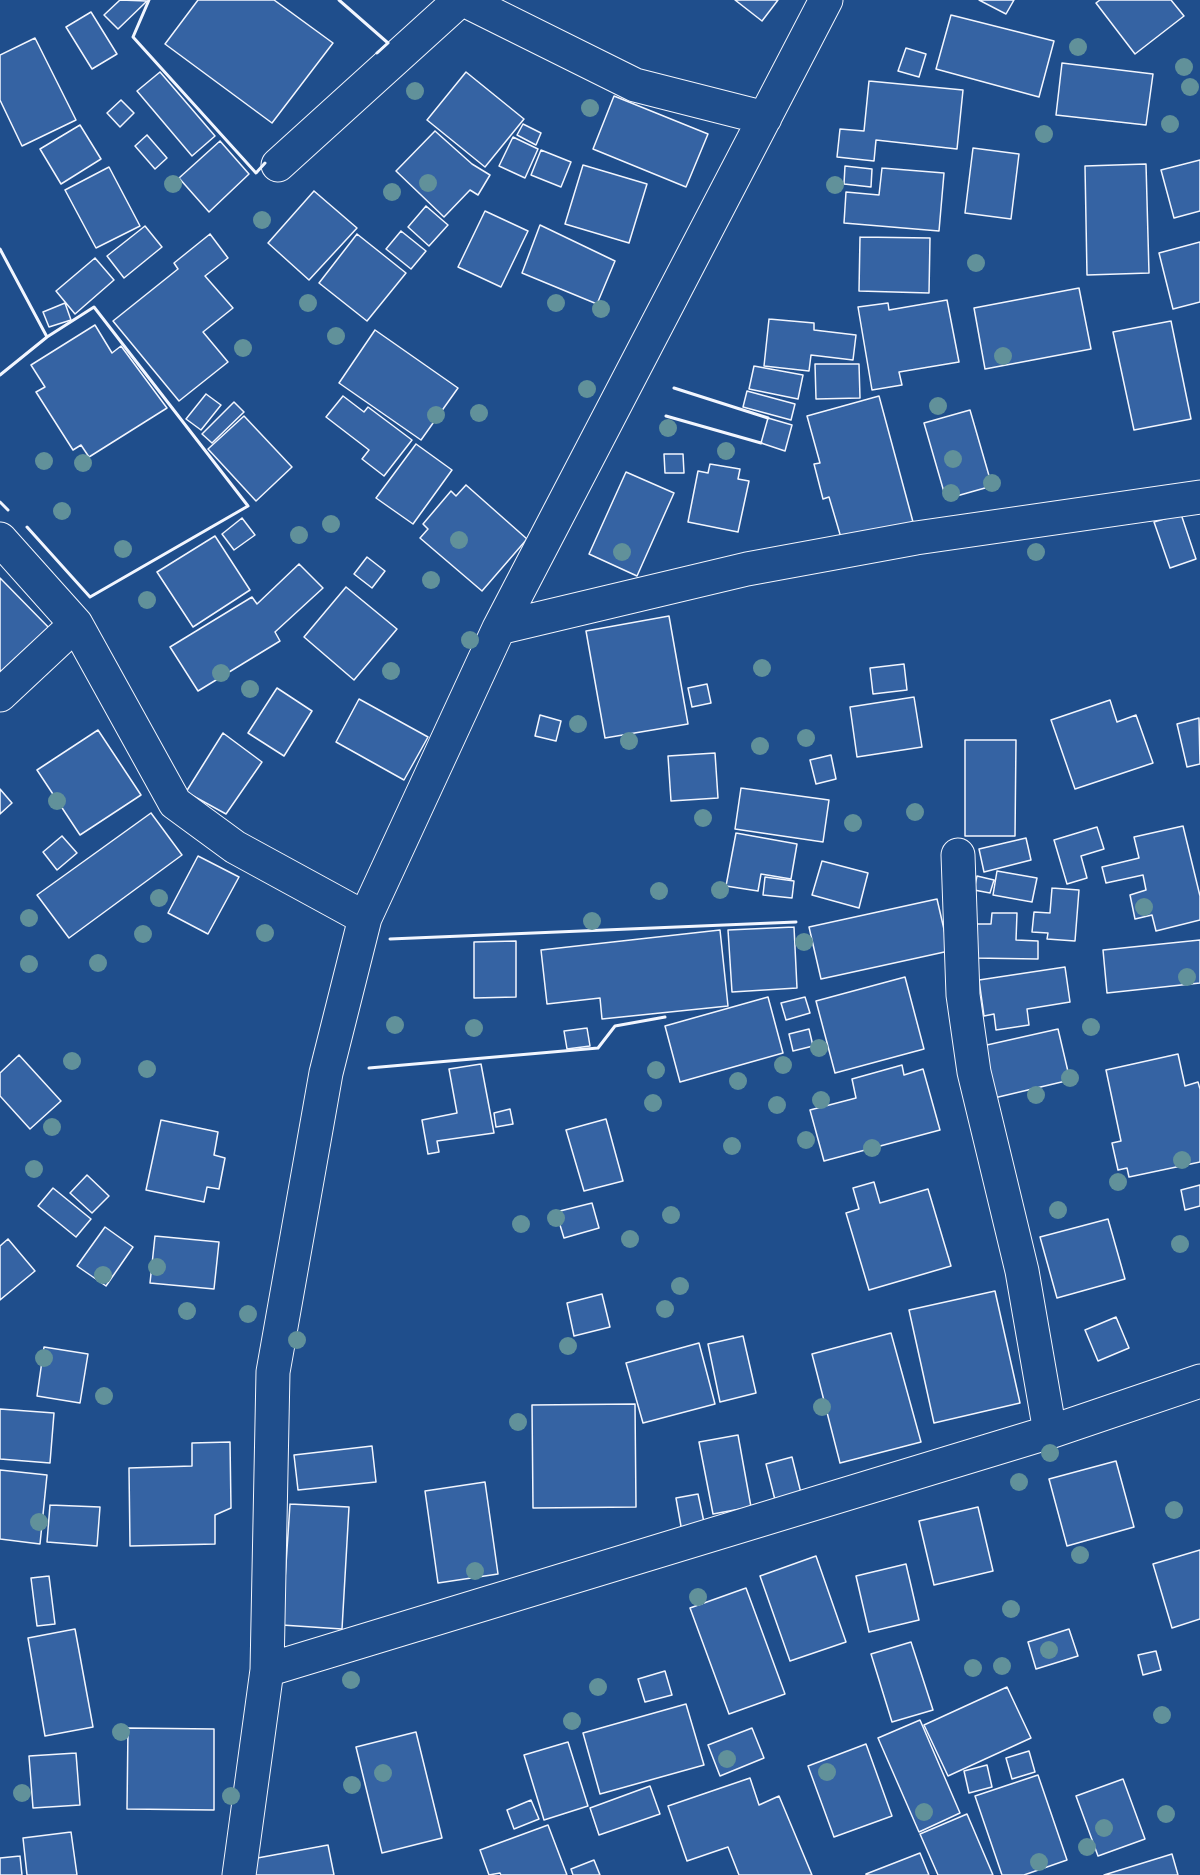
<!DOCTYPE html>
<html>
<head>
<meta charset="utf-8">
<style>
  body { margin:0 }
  canvas { display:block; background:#1f4e8c }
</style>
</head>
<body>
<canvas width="1200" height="1875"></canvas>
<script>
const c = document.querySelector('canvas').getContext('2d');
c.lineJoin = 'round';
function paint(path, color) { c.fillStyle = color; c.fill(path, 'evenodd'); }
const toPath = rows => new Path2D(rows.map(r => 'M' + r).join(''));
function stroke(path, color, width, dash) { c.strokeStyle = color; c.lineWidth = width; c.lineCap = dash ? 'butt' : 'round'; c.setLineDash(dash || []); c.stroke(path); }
const building = toPath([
  [120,0,147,1,118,29,104,15,120,0],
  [198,0,274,0,333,43,272,123,165,44,198,0],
  [735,0,778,0,762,21,735,0],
  [979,0,1014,0,1006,14,979,0],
  [1100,0,1171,0,1184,16,1135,54,1096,3,1100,0],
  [91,12,117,54,92,69,66,27,91,12],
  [951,15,1054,41,1039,97,936,69,951,15],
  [35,38,76,120,22,146,0,100,0,55,35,38],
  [906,48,926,54,919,77,898,71,906,48],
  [1062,63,1153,74,1146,125,1056,115,1062,63],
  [160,72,215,136,192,156,137,91,160,72],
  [466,72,524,119,485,167,427,120,466,72],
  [869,81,963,90,957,149,876,140,874,161,837,157,840,129,864,131,869,81],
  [614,96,708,134,686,187,593,149,614,96],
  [121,100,134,113,120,127,107,113,121,100],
  [523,124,541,133,536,145,517,135,523,124],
  [80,125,101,159,61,184,40,149,80,125],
  [435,131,472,164,490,175,478,195,470,190,444,217,396,171,435,131],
  [147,135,167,158,155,169,135,146,147,135],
  [513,137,538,149,525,178,499,166,513,137],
  [220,141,249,174,209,212,179,178,220,141],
  [973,148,1019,154,1011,219,965,213,973,148],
  [541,150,571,162,561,187,531,175,541,150],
  [1200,160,1200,211,1174,218,1161,170,1200,160],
  [1146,164,1149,273,1087,275,1085,166,1146,164],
  [583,165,647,184,629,243,565,224,583,165],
  [845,166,872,169,871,187,844,184,845,166],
  [109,167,140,226,96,248,65,190,109,167],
  [882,168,944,173,939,231,844,223,846,192,879,195,882,168],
  [314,191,357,228,309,280,268,243,314,191],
  [426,206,448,225,429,246,408,227,426,206],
  [485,211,528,231,501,287,458,267,485,211],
  [540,225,615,261,597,304,522,273,540,225],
  [145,226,162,247,124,278,107,256,145,226],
  [401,231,426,251,411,269,386,249,401,231],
  [210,234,228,258,205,276,233,308,203,332,228,362,179,401,113,321,178,269,174,263,210,234],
  [357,234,406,273,367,321,319,283,357,234],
  [860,237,930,238,929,293,859,291,860,237],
  [1200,242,1200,302,1173,309,1159,253,1200,242],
  [95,258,114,280,75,314,56,291,95,258],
  [1079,288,1091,349,985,369,974,308,1079,288],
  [947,300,959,362,899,372,902,385,872,390,858,307,888,303,889,310,947,300],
  [65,303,71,320,49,327,43,312,65,303],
  [769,319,814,323,814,330,856,335,853,360,811,355,809,371,764,366,769,319],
  [1171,321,1191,419,1134,430,1113,332,1171,321],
  [95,325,112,353,121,346,167,408,89,457,81,445,73,450,36,392,45,387,31,365,95,325],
  [375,330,458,388,421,440,339,383,375,330],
  [815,364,859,364,860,398,816,399,815,364],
  [754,366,803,375,798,399,749,389,754,366],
  [747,391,795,404,791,420,743,407,747,391],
  [206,394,221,405,201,430,186,419,206,394],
  [343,396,364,412,368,407,412,440,384,476,362,459,369,450,326,417,343,396],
  [879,396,913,522,842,541,829,497,823,499,814,464,820,463,807,416,879,396],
  [234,402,244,412,212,443,202,434,234,402],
  [970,410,992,486,946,499,924,423,970,410],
  [244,416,292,467,256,501,208,449,244,416],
  [768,418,792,425,785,451,761,443,768,418],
  [416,444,452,470,413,524,376,498,416,444],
  [664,454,683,454,684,473,665,473,664,454],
  [710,464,740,469,738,479,749,481,738,532,688,522,698,471,708,473,710,464],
  [626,472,674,493,637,576,589,554,626,472],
  [466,485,527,539,482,591,420,538,428,529,423,524,451,491,456,496,466,485],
  [1181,514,1196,559,1170,568,1154,522,1181,514],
  [242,518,255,535,234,550,222,534,242,518],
  [215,536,250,590,193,627,157,572,215,536],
  [367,557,385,571,372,588,354,574,367,557],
  [299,564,323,588,275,632,280,641,198,691,170,647,252,597,257,604,299,564],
  [0,578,55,634,8,679,0,670,0,578],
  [346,587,397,629,354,680,304,637,346,587],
  [669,616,688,724,605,738,586,631,669,616],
  [904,664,907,690,873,694,870,668,904,664],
  [707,684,711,703,692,707,688,688,707,684],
  [277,688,312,711,284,756,248,733,277,688],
  [914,697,922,747,857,757,850,707,914,697],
  [359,699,428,737,404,780,336,742,359,699],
  [1110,700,1117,722,1136,715,1153,763,1075,789,1051,720,1110,700],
  [540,715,561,721,556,741,535,736,540,715],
  [1199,718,1200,764,1187,767,1177,724,1199,718],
  [98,730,141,795,80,835,37,770,98,730],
  [223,733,262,762,226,814,186,792,223,733],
  [965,740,1016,740,1015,836,965,836,965,740],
  [715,753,718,798,671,801,668,756,715,753],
  [831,755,836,779,816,784,810,760,831,755],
  [741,788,829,800,823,842,735,829,741,788],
  [0,789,12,803,0,814,0,789],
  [151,813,182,855,69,938,37,895,151,813],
  [1183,826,1200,896,1200,920,1156,931,1152,915,1135,919,1130,895,1146,890,1143,875,1106,883,1102,867,1139,858,1134,837,1183,826],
  [1097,827,1104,849,1081,856,1087,878,1067,884,1054,840,1097,827],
  [736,833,797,844,791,879,761,874,758,891,726,886,736,833],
  [62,836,77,853,57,870,43,852,62,836],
  [1026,838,1031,860,984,872,979,849,1026,838],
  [198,856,239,877,208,934,168,913,198,856],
  [822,861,868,873,859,908,812,895,822,861],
  [997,871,1037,878,1032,902,993,895,997,871],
  [977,876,994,880,990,893,974,890,977,876],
  [765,877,794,881,792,898,763,895,765,877],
  [1052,888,1079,890,1075,941,1047,939,1048,933,1032,932,1034,912,1050,913,1052,888],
  [937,899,949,951,821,979,809,927,937,899],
  [992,913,1017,913,1016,940,1038,941,1038,959,973,958,974,924,991,924,992,913],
  [794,927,797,988,732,992,728,930,794,927],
  [720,930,728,1006,602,1019,600,998,547,1004,541,950,720,930],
  [1200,940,1200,983,1107,993,1103,950,1200,940],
  [516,941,516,997,474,998,474,942,516,941],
  [1065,967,1070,1002,1027,1009,1029,1025,996,1030,994,1014,984,1016,979,980,1065,967],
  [905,977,924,1049,835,1073,816,1001,905,977],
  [768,997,783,1053,680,1082,665,1026,768,997],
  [805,997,810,1013,786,1020,781,1003,805,997],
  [587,1028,590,1046,567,1049,564,1031,587,1028],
  [809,1029,813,1046,793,1051,789,1034,809,1029],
  [1058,1029,1070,1080,990,1099,978,1047,1058,1029],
  [1178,1054,1185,1086,1198,1082,1200,1089,1200,1162,1129,1177,1127,1168,1118,1170,1112,1143,1121,1141,1106,1070,1178,1054],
  [19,1055,61,1101,30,1129,0,1096,0,1073,19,1055],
  [481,1064,494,1133,437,1141,439,1152,428,1154,422,1120,457,1113,449,1069,481,1064],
  [902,1065,904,1075,923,1069,940,1130,824,1161,810,1110,856,1098,852,1079,902,1065],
  [510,1109,513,1124,496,1127,494,1113,510,1109],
  [606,1119,623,1181,584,1191,566,1130,606,1119],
  [161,1120,218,1132,214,1155,225,1158,219,1189,207,1187,204,1202,146,1190,161,1120],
  [87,1175,109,1196,92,1213,70,1193,87,1175],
  [874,1182,880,1203,928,1189,951,1266,869,1290,846,1213,859,1209,853,1188,874,1182],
  [1200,1185,1200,1206,1185,1210,1181,1190,1200,1185],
  [53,1188,91,1219,76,1237,38,1206,53,1188],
  [592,1203,599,1228,564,1238,556,1212,592,1203],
  [1108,1219,1125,1279,1057,1298,1040,1237,1108,1219],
  [105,1227,133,1247,106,1286,77,1266,105,1227],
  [155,1236,219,1242,214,1289,150,1283,155,1236],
  [8,1239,35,1271,0,1300,0,1246,8,1239],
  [995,1291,1020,1403,934,1423,909,1310,995,1291],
  [602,1294,610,1327,574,1336,567,1303,602,1294],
  [1116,1317,1129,1348,1098,1361,1085,1330,1116,1317],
  [891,1333,921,1442,840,1463,812,1354,891,1333],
  [743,1336,756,1393,720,1402,708,1344,743,1336],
  [699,1343,715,1404,643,1423,626,1363,699,1343],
  [44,1347,88,1354,80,1403,37,1396,44,1347],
  [635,1404,636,1507,533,1508,532,1405,635,1404],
  [0,1409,54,1413,50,1463,0,1459,0,1409],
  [738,1435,751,1507,713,1514,699,1442,738,1435],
  [230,1442,231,1508,215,1515,215,1544,130,1546,129,1468,192,1466,192,1443,230,1442],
  [372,1446,376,1482,298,1490,294,1455,372,1446],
  [792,1457,803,1501,777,1508,766,1464,792,1457],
  [1116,1461,1134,1527,1067,1546,1049,1479,1116,1461],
  [0,1470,47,1475,40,1544,0,1539,0,1470],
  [485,1482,498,1574,438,1583,425,1491,485,1482],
  [698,1494,705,1527,682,1532,676,1498,698,1494],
  [290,1504,349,1507,342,1629,282,1625,290,1504],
  [50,1505,100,1507,97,1546,47,1542,50,1505],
  [978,1507,993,1571,934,1585,919,1521,978,1507],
  [1200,1550,1200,1619,1172,1628,1153,1564,1200,1550],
  [816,1556,846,1642,790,1661,760,1576,816,1556],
  [906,1564,919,1620,869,1632,856,1576,906,1564],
  [49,1576,55,1624,37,1626,31,1578,49,1576],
  [746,1588,785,1694,729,1714,690,1608,746,1588],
  [75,1629,93,1727,45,1736,28,1638,75,1629],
  [1069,1629,1078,1656,1036,1669,1028,1642,1069,1629],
  [911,1642,933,1710,892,1722,871,1654,911,1642],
  [1156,1651,1161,1670,1143,1675,1138,1655,1156,1651],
  [665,1671,672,1695,645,1702,638,1679,665,1671],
  [1007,1687,1031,1738,948,1776,924,1725,1007,1687],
  [686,1704,704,1765,600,1794,583,1733,686,1704],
  [920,1720,960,1813,919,1832,878,1738,920,1720],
  [128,1728,214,1729,214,1810,127,1809,128,1728],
  [752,1728,764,1758,720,1776,708,1745,752,1728],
  [416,1732,442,1838,382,1853,356,1747,416,1732],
  [568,1742,588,1806,544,1820,524,1755,568,1742],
  [866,1744,892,1816,834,1837,808,1766,866,1744],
  [1029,1751,1035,1772,1012,1779,1006,1758,1029,1751],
  [76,1753,80,1805,33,1808,29,1756,76,1753],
  [987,1765,992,1787,969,1793,964,1771,987,1765],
  [1038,1775,1067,1860,1024,1875,1002,1875,975,1796,1038,1775],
  [750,1778,759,1805,779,1796,812,1875,739,1875,728,1847,687,1861,668,1806,750,1778],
  [1123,1779,1145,1839,1098,1856,1076,1796,1123,1779],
  [650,1786,660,1814,599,1835,590,1808,650,1786],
  [531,1800,539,1819,514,1829,507,1810,531,1800],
  [967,1814,993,1875,938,1875,920,1834,967,1814],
  [548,1825,567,1875,501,1875,500,1873,489,1875,480,1850,548,1825],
  [71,1832,77,1875,27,1875,23,1838,71,1832],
  [328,1845,334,1875,255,1875,252,1859,328,1845],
  [920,1853,929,1875,866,1875,866,1874,920,1853],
  [1172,1854,1178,1875,1104,1875,1172,1854],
  [20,1856,22,1875,0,1875,0,1858,20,1856],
  [594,1860,600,1875,573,1875,571,1869,594,1860]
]);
const street = toPath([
  [464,0,635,85,765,118],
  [278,165,460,0],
  [0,539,76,624,175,803,235,847,365,918],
  [499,628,747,569,916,538,1200,497],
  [0,695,76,624],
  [958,855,963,995,974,1072,1022,1271,1050,1432],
  [267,1670,1050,1432,1200,1381],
  [239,1875,267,1670,273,1372,326,1073,365,918,499,628,826,0]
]);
const wall = toPath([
  [149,0,133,37,256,173,265,163],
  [339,0,388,43,377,53],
  [0,249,47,337,0,375],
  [674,388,768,418],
  [666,416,761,443],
  [0,502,8,510],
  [27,527,90,597,248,506,94,307,47,337],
  [390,939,796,922],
  [369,1068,598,1048,615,1026,665,1017]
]);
const trees = [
  [1078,47],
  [1184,67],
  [1190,87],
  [415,91],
  [590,108],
  [1170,124],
  [1044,134],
  [428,183],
  [173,184],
  [835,185],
  [392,192],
  [262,220],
  [976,263],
  [308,303],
  [556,303],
  [601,309],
  [336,336],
  [243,348],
  [1003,356],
  [587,389],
  [938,406],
  [479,413],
  [436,415],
  [668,428],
  [726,451],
  [953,459],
  [44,461],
  [83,463],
  [992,483],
  [951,493],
  [62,511],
  [331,524],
  [299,535],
  [459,540],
  [123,549],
  [622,552],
  [1036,552],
  [431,580],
  [147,600],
  [470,640],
  [762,668],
  [391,671],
  [221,673],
  [250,689],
  [578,724],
  [806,738],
  [629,741],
  [760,746],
  [57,801],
  [915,812],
  [703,818],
  [853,823],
  [720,890],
  [659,891],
  [159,898],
  [1144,907],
  [29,918],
  [592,921],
  [265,933],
  [143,934],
  [804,942],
  [98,963],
  [29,964],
  [1187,977],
  [395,1025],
  [1091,1027],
  [474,1028],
  [819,1048],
  [72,1061],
  [783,1065],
  [147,1069],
  [656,1070],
  [1070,1078],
  [738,1081],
  [1036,1095],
  [821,1100],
  [653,1103],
  [777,1105],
  [52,1127],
  [806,1140],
  [732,1146],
  [872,1148],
  [1182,1160],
  [34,1169],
  [1118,1182],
  [1058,1210],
  [671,1215],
  [556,1218],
  [521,1224],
  [630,1239],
  [1180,1244],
  [157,1267],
  [103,1275],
  [680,1286],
  [665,1309],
  [187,1311],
  [248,1314],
  [297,1340],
  [568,1346],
  [44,1358],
  [104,1396],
  [822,1407],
  [518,1422],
  [1050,1453],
  [1019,1482],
  [1174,1510],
  [39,1522],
  [1080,1555],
  [475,1571],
  [698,1597],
  [1011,1609],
  [1049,1650],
  [1002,1666],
  [973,1668],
  [351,1680],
  [598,1687],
  [1162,1715],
  [572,1721],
  [121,1732],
  [727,1759],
  [827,1772],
  [383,1773],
  [352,1785],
  [22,1793],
  [231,1796],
  [924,1812],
  [1166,1814],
  [1104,1828],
  [1087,1847],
  [1039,1862]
];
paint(building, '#3563a3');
stroke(building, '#f2f6ff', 1.5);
stroke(street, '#f2f6ff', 35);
stroke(street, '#1f4e8c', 33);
stroke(wall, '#f2f6ff', 3);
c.fillStyle = '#61919a';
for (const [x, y] of trees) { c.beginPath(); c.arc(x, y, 9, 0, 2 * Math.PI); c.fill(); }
</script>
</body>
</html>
